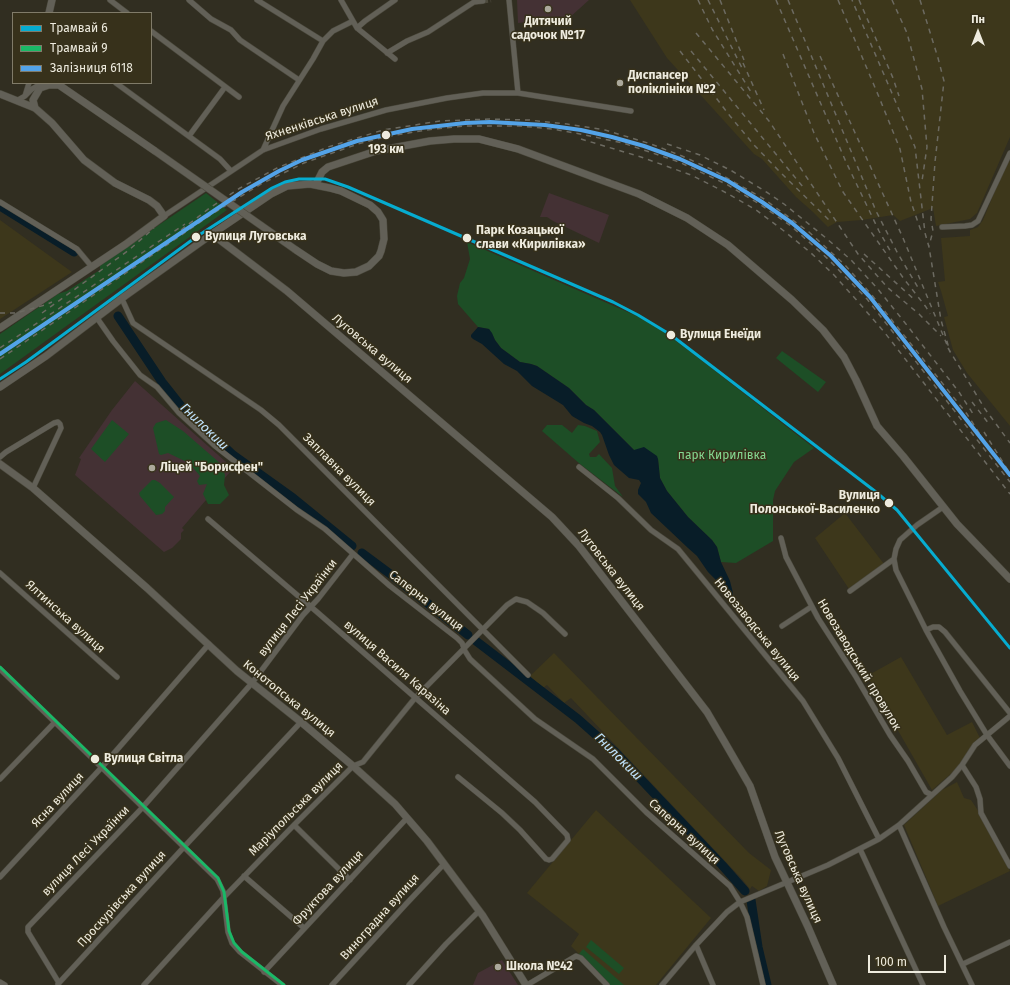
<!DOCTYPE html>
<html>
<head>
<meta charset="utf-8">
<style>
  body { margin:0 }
  #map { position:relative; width:1010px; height:985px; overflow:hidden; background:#312e21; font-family:"Fira Sans",sans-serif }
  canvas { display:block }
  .legend { position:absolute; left:12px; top:12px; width:140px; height:72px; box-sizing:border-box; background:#37311b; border:1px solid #807b69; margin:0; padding:5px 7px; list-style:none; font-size:12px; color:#eeebde }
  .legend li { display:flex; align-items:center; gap:8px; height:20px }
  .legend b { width:20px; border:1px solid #807b69 }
  .north { position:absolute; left:958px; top:12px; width:40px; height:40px; -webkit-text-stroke:3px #37311b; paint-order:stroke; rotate:0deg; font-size:11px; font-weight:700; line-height:16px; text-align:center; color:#eeebde }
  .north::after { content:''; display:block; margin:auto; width:14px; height:18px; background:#eeebde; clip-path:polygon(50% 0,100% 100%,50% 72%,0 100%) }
  .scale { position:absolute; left:868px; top:955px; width:78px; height:18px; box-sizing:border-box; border:2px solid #eeebde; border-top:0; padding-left:5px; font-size:12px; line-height:14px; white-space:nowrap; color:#eeebde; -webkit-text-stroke:3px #37311b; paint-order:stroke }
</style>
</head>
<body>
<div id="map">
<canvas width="1010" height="985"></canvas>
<ul class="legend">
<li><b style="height:5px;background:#06acd0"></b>Трамвай 6</li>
<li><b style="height:5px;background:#1ab867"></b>Трамвай 9</li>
<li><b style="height:5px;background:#53a3e8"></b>Залізниця 6118</li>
</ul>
<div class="north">Пн</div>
<div class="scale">100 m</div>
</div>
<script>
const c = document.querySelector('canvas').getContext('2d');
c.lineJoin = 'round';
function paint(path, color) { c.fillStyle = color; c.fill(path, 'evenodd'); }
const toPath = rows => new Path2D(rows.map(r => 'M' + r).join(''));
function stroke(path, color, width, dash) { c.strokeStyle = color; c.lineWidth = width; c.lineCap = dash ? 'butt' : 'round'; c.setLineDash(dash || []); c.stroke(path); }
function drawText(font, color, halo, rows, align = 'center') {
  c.font = font + ' "Fira Sans",sans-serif'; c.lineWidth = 3; c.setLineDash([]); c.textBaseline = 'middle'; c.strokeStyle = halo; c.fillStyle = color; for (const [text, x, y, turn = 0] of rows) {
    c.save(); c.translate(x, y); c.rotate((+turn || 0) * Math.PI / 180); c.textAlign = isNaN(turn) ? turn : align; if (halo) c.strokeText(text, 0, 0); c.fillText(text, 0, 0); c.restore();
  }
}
const built = toPath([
  [630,0,1010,0,1010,137,977,213,970,219,936,226,933,208,900,221,893,215,862,220,837,222,828,227,813,212,796,197,762,159,754,154,667,58],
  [1010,161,1010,426,967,373,953,350,944,317,948,316,941,291,938,282,945,281,941,238,970,236,970,230,978,227,983,220,1007,162],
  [0,220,72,272,0,319],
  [845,513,884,564,849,589,815,538],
  [554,653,749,853,771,870,767,886,759,891,752,886,750,889,742,879,571,698,564,703,547,685,543,688,530,676],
  [901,657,947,735,972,722,980,738,961,765,932,790,867,676],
  [957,782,964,798,971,800,977,809,1010,871,938,906,904,825,942,790],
  [596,810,711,918,656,985,610,985,571,946,579,934,527,893]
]);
const education = toPath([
  [517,0,589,0,569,18,518,23],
  [549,193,609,215,599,243,553,221,547,217,540,217],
  [135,381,226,462,225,467,230,472,182,528,184,530,181,533,181,539,172,548,164,552,75,475,81,459,79,458,112,410],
  [502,960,518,985,473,985,478,973]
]);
const green = toPath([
  [206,193,227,210,0,374,0,334,58,294,67,291,100,270,100,265],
  [467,242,639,317,665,333,692,353,814,448,794,462,775,491,773,500,773,541,736,563,721,562,717,547,712,540,688,517,667,491,660,478,658,459,635,451,594,410,586,405,569,388,537,366,531,364,520,362,501,348,495,340,489,329,478,327,458,304,457,296,460,283,464,278,470,259],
  [782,351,826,382,818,392,776,358],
  [112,420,129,434,105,462,91,449],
  [166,420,183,431,221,464,225,475,224,485,229,495,220,504,208,504,203,494,207,484,199,485,197,481,200,476,189,463,168,453,161,455,159,454,153,428,156,423],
  [547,425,562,425,572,433,578,425,585,426,597,431,600,442,589,454,590,457,596,457,599,454,612,468,615,486,623,497,580,464,542,431],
  [152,480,155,480,160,483,174,497,165,507,165,511,162,514,156,515,140,496,139,493],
  [591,940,624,968,619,974,586,947],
  [583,949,624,985,610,985,579,954]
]);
const water = toPath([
  [478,327,489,329,492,333,495,340,501,348,520,362,531,364,537,366,569,388,586,405,594,410,634,450,644,447,657,456,658,459,660,478,667,491,688,517,712,540,717,547,721,562,730,581,733,593,733,597,730,596,722,589,721,585,708,572,697,556,688,548,651,513,646,502,638,494,638,490,641,483,639,480,629,478,614,465,609,455,602,435,600,432,592,426,584,423,572,416,563,405,532,386,517,371,504,364,482,344,473,339,471,337,471,335]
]);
const river = toPath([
  [0,206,74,252],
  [118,316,162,382,181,406,233,455,293,498,352,546],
  [362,553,393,576,468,635],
  [476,641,578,719,615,752,722,865,745,891],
  [751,900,758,947,767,985]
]);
const streetTunnel = toPath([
  [483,1,491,0]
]);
const street = toPath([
  [110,0,127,13],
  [189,0,211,19,231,30,240,40,299,80],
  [257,0,323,41],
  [509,0,518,93],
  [353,21,357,28,395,59],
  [357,28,365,21,395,0],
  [151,31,239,97],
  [387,53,407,41,428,32,474,2,483,1],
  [116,83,220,159,231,171],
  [25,96,32,89,39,85,44,85],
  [18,100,25,96,29,83],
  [189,136,225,87],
  [263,150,283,106,313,59,323,41,333,31,353,21,341,0],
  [0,202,77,249,92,267],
  [164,216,263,150,321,129,386,110,447,98,483,93,518,93,631,111],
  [942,227,965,226,972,225,978,221,1010,153],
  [122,299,133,323,261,410,279,425,528,675],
  [97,318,113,341,140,375,157,387,179,413,215,446,297,510,325,529,390,586,457,638,462,643,465,651,470,659,535,719,593,759,646,812,730,886,740,902,747,917,763,985],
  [0,457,6,452,54,423,58,422,60,424,61,428,33,488],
  [579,467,618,498,651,530,678,549,803,701,838,758,879,839],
  [943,507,917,525,900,540,896,549,894,559,896,570,926,630,960,691,987,735,1010,766],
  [208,519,317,612,535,802,567,835,568,840,552,859,549,860,546,859,520,830,502,813,458,777],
  [781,538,786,557,818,618,856,677,890,735,908,761,926,792,932,795],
  [0,573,117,677],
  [850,591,894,559],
  [782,626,811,607],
  [926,630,933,627,939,627,945,632,1010,713],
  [0,669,217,879,223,891,228,932,232,943,240,952,282,985],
  [962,765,976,787,980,799,981,813,1010,866],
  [0,779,55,722],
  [294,825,350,880],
  [899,825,944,927,972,985],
  [860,849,923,985],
  [244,876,304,928],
  [0,877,102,767,209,644],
  [696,945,713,985],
  [963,964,1010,942],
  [264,972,407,818],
  [0,982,5,985],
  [59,983,28,932,28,927,142,808,252,683,303,615,318,599,353,554],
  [58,984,184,847,301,722],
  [144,985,224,897,294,825,353,766,363,762,415,698,507,605,516,599,527,602,543,613,565,634],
  [332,985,407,903,444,864],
  [409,985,446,944,479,911],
  [527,985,576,956,581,958,607,985],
  [662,985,696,945,727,912,740,902,828,865,879,839,899,825,952,777,962,765,975,745,1010,716]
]);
const secondary = toPath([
  [49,13,52,0],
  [59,85,155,151],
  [0,94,35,108,52,123,84,160,115,183,149,200,157,206,164,216,126,244,0,328],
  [35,108,33,100,40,88,49,85,59,85,58,83],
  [316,184,322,172,328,167,376,151,430,141,454,139,479,139,518,149,639,194,687,218,728,245,792,300,823,330,844,357,856,380,877,426,903,456,957,524,1010,579],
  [212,234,287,291,552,517,579,546,707,712,724,741,750,786,775,857,808,927,833,985],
  [0,387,46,356,125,296,212,234,271,194,287,186,310,184,330,188,341,191,370,205,378,212,383,220,384,239,381,251,379,256,369,266,356,272,344,273,331,271,317,264,296,250],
  [0,464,33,488,147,588,237,671,301,722,353,766,395,804,427,841,483,916,526,985]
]);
const rail = toPath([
  [698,0,712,29,751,92],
  [708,0,743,70],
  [720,0,744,60],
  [776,0,846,162,879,231,892,254],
  [788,0,876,211,897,252,920,291],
  [838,0,879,97,900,149,911,202,921,231],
  [859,0,893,78,899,96],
  [892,0,907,33,922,89,927,147,922,181],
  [920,0,938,58,944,81,935,162,931,219,933,231,929,246],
  [696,33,769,121,858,254,888,288,919,314,941,336],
  [680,51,730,116,754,145,780,172,832,223],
  [691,51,803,187],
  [783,54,814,133,843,192,904,279,926,307,930,314],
  [820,56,903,238,950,352,941,320,929,247,925,233,915,147,852,0],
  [743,63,764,110],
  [581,139,641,157,691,175,721,190,739,200,756,210,784,231,811,253,834,275,860,304,885,333,1010,494],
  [667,144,700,155,732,171,768,193,784,204,826,238,851,260,877,288,902,319,959,392,975,417],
  [181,230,211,207,240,188,277,168,328,147,383,130,440,121,490,119,529,120,567,124,605,130,651,144,682,156,713,170,764,199,809,232,845,265,871,294,967,414,983,439],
  [864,254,916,301],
  [0,313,16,313,45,305,52,302],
  [42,313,129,250,154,228],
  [0,348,185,224],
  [948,348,985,409,1010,443],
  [0,359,212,214,261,184,304,163,358,144,385,137,426,130,465,126,520,126,552,129,580,134,623,143,679,162,726,184,761,205,791,226,828,259,867,299,1010,482],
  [972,402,989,424],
  [984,432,1009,472]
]);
const secondaryBridge = toPath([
  [155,151,296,250]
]);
const rail1 = toPath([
  [0,354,242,192,279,171,302,160,357,141,412,129,465,123,490,122,545,125,581,130,612,137,644,146,680,159,728,181,762,202,792,223,831,256,870,297,1010,475]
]);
const tram1 = toPath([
  [0,379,26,362,196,237,272,188,285,182,299,179,325,179,348,187,613,302,638,315,671,335,876,492,897,510,1010,648]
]);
const tram2 = toPath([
  [0,667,218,878,224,892,229,931,234,943,242,952,284,985]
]);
const markers = [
  [548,9,4,"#aca99c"],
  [620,83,4,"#aca99c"],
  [386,135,5,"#eeebde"],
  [196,237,5,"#eeebde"],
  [467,238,5,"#eeebde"],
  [671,335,5,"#eeebde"],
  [152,468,4,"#aca99c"],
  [889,503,5,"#eeebde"],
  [95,759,5,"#eeebde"],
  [498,967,4,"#aca99c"]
];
const poiNames = [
  ["Дитячий",548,22,"center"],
  ["садочок №17",548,36,"center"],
  ["Диспансер",628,76],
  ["поліклініки №2",628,90],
  ["Ліцей \"Борисфен\"",160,468],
  ["Школа №42",506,967]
];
const streetNames = [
  ["Яхненківська вулиця",322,119,-18],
  ["Луговська вулиця",372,349,40],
  ["Заплавна вулиця",339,470,45],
  ["Луговська вулиця",611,570,52],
  ["Саперна вулиця",426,601,38],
  ["вулиця Лесі Українки",298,608,-52],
  ["Ялтинська вулиця",65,617,42],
  ["Новозаводська вулиця",757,630,51],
  ["Новозаводський провулок",859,665,59],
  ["вулиця Василя Каразіна",397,668,41],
  ["Конотопська вулиця",289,699,39],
  ["Ясна вулиця",58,800,-47],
  ["Маріупольська вулиця",296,809,-45],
  ["Саперна вулиця",684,832,42],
  ["вулиця Лесі Українки",86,851,-46],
  ["Луговська вулиця",798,877,66],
  ["Фруктова вулиця",328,888,-47],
  ["Проскурівська вулиця",122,899,-48],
  ["Виноградна вулиця",380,917,-48]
];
const stopNames = [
  ["193 км",386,150,"center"],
  ["Парк Козацької",476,231],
  ["слави «Кирилівка»",476,245],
  ["Вулиця Луговська",205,237],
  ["Вулиця Енеїди",680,335],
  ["Вулиця",880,496,"right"],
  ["Полонської-Василенко",880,510,"right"],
  ["Вулиця Світла",104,759]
];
const parkNames = [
  ["парк Кирилівка",722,456]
];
const waterNames = [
  ["Гнилокиш",204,427,44],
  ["Гнилокиш",618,757,45]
];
paint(built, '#3d371b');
paint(education, '#443134');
paint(green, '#1d4e26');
paint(water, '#081d28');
stroke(river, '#081d28', 9);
stroke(streetTunnel, '#4d4a3d', 5, [5, 2.5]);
stroke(street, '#4b493d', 6);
stroke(secondary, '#4b493d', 8);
stroke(street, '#626057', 5);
stroke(secondary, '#626057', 7);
stroke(rail, '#6c6a61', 1.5, [5, 5]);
stroke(secondaryBridge, '#4b493d', 8, []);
stroke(secondaryBridge, '#626057', 7);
stroke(rail1, '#53a3e8', 4);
stroke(tram1, '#06acd0', 3);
stroke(tram2, '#1ab867', 3);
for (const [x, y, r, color] of markers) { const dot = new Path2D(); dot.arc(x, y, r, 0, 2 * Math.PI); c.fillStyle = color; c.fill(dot); stroke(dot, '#37311b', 1.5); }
drawText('bold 12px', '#eeebde', '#37311b', poiNames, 'left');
drawText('12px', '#eeebde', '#37311b', streetNames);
drawText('bold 12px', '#eeebde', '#37311b', stopNames, 'left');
drawText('12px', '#84d890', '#37311b', parkNames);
drawText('italic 13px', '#c1e5ff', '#37311b', waterNames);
</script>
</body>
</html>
